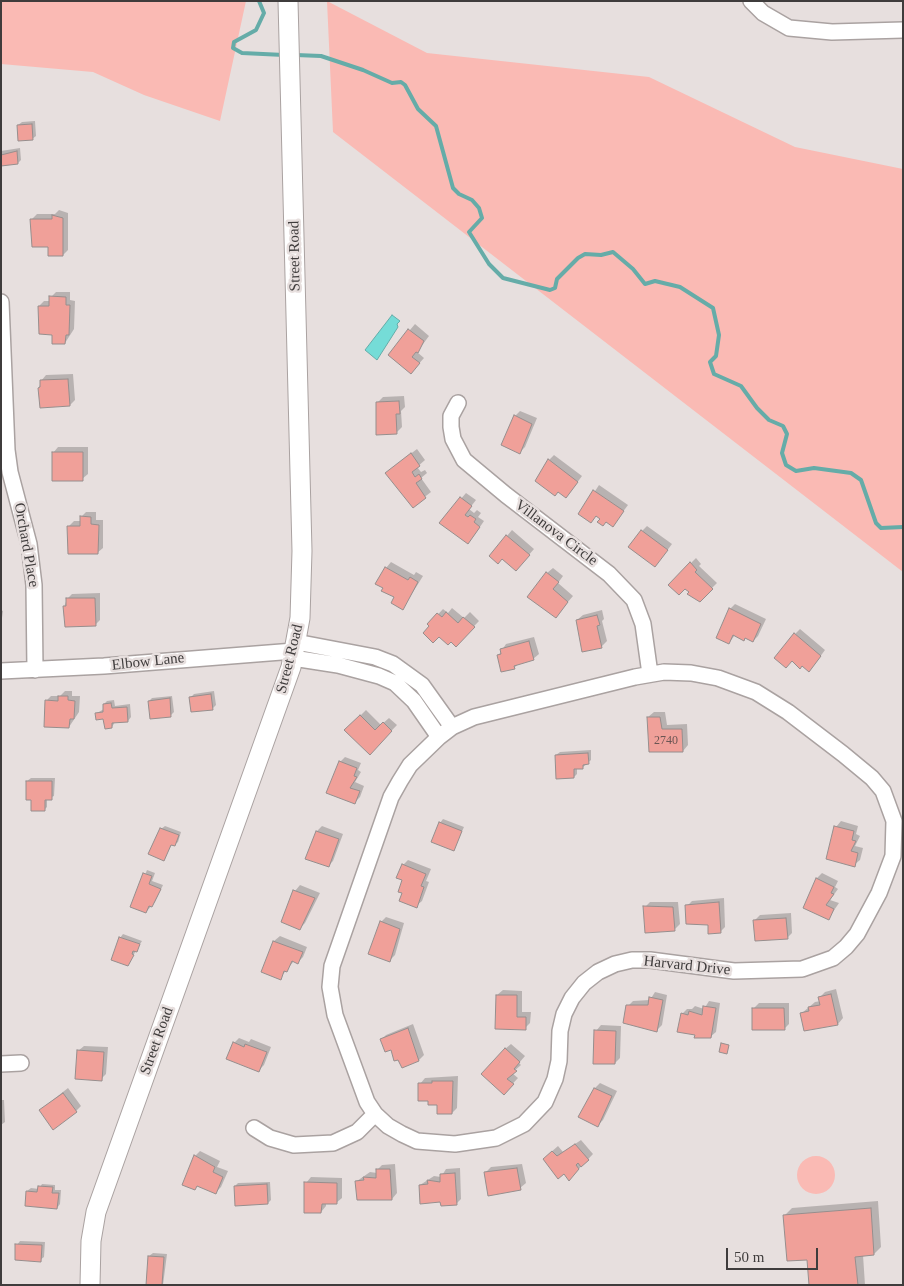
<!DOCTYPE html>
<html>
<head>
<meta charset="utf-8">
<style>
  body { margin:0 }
  #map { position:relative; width:904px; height:1286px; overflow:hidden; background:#e7dfde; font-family:"Times New Roman",serif }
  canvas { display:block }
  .frame { position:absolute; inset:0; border:2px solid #3f3c3c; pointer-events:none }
  .scale { position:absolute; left:726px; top:1248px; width:92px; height:22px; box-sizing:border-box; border:2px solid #3f3c3c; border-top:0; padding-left:6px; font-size:15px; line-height:18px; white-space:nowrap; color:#3f3c3c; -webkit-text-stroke:4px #e7dfde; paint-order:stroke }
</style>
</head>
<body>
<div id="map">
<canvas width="904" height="1286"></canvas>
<div class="frame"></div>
<div class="scale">50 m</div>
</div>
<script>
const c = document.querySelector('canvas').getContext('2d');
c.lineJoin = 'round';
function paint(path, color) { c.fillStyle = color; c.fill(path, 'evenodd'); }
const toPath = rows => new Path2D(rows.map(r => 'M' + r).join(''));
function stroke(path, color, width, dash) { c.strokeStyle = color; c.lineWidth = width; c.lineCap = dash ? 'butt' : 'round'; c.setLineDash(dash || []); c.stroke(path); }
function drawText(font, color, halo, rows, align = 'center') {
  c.font = font + ' "Times New Roman",serif'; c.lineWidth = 5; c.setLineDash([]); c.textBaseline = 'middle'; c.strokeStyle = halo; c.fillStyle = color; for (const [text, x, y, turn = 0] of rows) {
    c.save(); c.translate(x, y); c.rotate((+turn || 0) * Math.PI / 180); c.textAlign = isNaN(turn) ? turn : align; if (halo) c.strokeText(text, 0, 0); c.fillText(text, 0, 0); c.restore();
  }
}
const green = toPath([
  [1,1,246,1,220,121,144,95,93,72,1,64],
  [327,1,427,53,649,77,795,147,903,169,903,572,333,132],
  '797 1175a19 19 0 1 1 38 0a19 19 0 1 1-38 0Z'
]);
const water = toPath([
  [392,315,400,321,397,324,398,327,377,360,365,350,392,315]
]);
const shadow = toPath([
  [35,121,36,136,32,139,18,125,22,122],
  [20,148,21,160,18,163,1,164,1,151],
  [59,210,68,213,68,250,63,255,49,246,32,219,37,214,55,214],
  [56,292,70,292,70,300,75,301,74,329,65,343,39,306,44,301,50,301,51,297],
  [415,324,429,336,417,352,424,358,416,367,389,355],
  [73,374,75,400,70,405,39,388,41,381,46,375],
  [404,396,405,407,401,411,402,427,397,432,378,402,383,397],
  [520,411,537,418,525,447,520,452,515,416],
  [58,447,88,447,88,474,82,479,53,453],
  [417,449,425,460,417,467,421,472,425,470,427,473,421,478,431,492,413,506,392,468],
  [554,455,582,476,571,491,558,491,549,460],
  [599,485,628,505,613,525,597,515,591,521,580,514],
  [466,493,476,500,469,509,474,513,477,510,481,513,478,517,484,521,473,537,441,522],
  [86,512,96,512,96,520,103,520,103,548,97,553,69,526,74,521,81,521,81,517],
  [647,526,672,544,660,560,642,531],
  [512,530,534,549,521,564,490,556],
  [696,558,701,564,699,566,717,583,699,601,685,587,669,585],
  [391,562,414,575,416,572,423,576,403,608,396,597,386,568],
  [553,568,563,576,558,583,573,596,556,616,547,573],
  [100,593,100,620,95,625,64,607,67,599,72,594],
  [735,604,766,619,758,636,753,641,746,637,743,640,735,635,729,643,730,609],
  [452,608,464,618,470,612,479,621,456,645,429,624,443,609,448,613],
  [1,610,3,611,1,625],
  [602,610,604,619,602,621,607,641,602,646,583,651,577,620,583,615],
  [800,629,825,650,814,665,802,665,795,634],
  [534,637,539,654,533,659,519,663,514,668,498,656,506,644],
  [65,691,72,691,72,696,80,696,79,712,69,727,46,701,51,696,60,696],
  [214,691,216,705,213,708,191,697,194,694],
  [172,696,174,712,171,715,149,701,152,698],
  [114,700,115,706,130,704,131,717,128,721,115,722,112,727,97,713,104,709,104,704,107,701],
  [366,710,381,725,389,718,397,725,370,753,346,730],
  [654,712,665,712,667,725,687,724,688,745,683,751,648,717],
  [591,750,591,760,582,768,577,768,577,774,574,777,556,755,560,752],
  [345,757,361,763,358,770,361,772,355,782,364,786,360,797,354,803,340,762],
  [31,778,55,778,54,796,47,799,47,807,44,810,32,799,27,781],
  [443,819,464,827,454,849,440,823],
  [841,821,858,826,856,834,860,836,855,846,863,848,860,860,854,865,836,827],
  [165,826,181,832,178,842,174,845,172,844,164,859,161,829],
  [322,826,343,834,333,861,328,866,317,831],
  [408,860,431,869,426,881,429,882,422,901,416,906,403,892,403,865],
  [147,870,155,873,152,881,163,885,155,902,146,912,132,906],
  [822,873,838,881,835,887,838,889,830,900,839,903,828,919,804,907,817,878],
  [300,885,320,893,305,923,300,928,282,921,295,891],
  [724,898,725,927,720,932,687,906,692,901],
  [650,902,678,902,680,924,675,929,645,907],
  [791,913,792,933,787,938,755,920,760,915],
  [386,917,404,923,395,955,390,960,381,922],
  [123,934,142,941,128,964,120,938],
  [280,936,307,947,303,957,298,962,294,961,280,978,263,972,274,941],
  [836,989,843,1018,838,1024,802,1013,815,1002,821,1001,820,997,825,992],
  [503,990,522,991,522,1012,531,1012,530,1023,525,1028,497,995],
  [655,992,667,995,662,1025,657,1030,628,1006,633,1001,650,1000],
  [709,1001,720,1003,716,1032,710,1037,696,1037,696,1034,682,1014,687,1009,692,1009,695,1006,704,1009],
  [759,1003,789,1003,789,1024,784,1029,753,1009],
  [413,1024,424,1055,419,1060,392,1048,381,1040,386,1035],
  [601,1025,621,1026,620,1058,615,1063,596,1031],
  [239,1038,249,1042,251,1039,271,1047,264,1065,259,1070,234,1043],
  [511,1044,525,1056,519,1063,521,1065,512,1073,518,1078,504,1093,505,1049],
  [84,1046,108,1047,106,1074,101,1079,78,1051],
  [458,1076,457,1108,452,1113,429,1100,420,1084,425,1078],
  [600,1083,617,1091,603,1120,598,1125,595,1088],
  [68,1088,81,1106,76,1111,40,1110],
  [1,1100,4,1100,5,1122,1,1125],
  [581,1140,593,1154,574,1174,564,1172,550,1153,558,1146,563,1152],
  [200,1151,220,1161,217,1167,228,1171,221,1187,216,1192,195,1156],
  [395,1164,397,1193,392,1199,357,1181,370,1172,377,1173,377,1170,382,1165],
  [522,1164,526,1183,520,1188,485,1173,491,1167],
  [460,1168,461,1199,456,1204,441,1201,420,1185,434,1176,441,1177,446,1169],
  [311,1177,342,1178,342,1198,336,1203,326,1203,326,1206,321,1212,306,1183],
  [270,1182,271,1200,268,1203,235,1186,238,1183],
  [42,1184,55,1185,55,1190,61,1190,60,1204,57,1208,27,1191,31,1188,39,1189],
  [878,1201,881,1247,874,1254,863,1255,865,1285,810,1285,808,1258,785,1215,792,1208],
  [20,1241,45,1242,44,1257,40,1260,17,1245],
  [153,1253,167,1254,163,1285,148,1285,149,1256]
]);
const stream = toPath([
  [259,1,264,13,256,30,234,42,233,48,242,53,284,55],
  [296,55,321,56,363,70,392,83,401,82,405,85,418,109,436,126,453,188,459,194,472,200,479,208,482,218,469,232,489,264,503,278,550,290,555,288,557,279,578,258,585,254,601,255,613,252,633,269,645,284,655,281,680,287,713,308,719,335,716,356,710,362,714,374,741,386,757,408,769,420,783,426,787,434,782,453,786,465,796,471,814,468,851,473,861,480,876,523,881,528,903,527]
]);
const building = toPath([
  [32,124,33,140,18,141,17,125,32,124],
  [17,151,18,164,1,166,1,155,17,151],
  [52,215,63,218,63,256,48,256,48,247,32,247,30,219,52,219,52,215],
  [49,296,66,297,66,305,70,305,69,335,66,335,65,344,52,344,52,335,39,334,38,306,49,306,49,296],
  [408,329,424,341,418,353,416,352,412,357,420,363,411,374,388,355,408,329],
  [68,379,70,406,40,408,38,388,40,387,40,380,68,379],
  [399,401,400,414,396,414,397,434,376,435,376,402,399,401],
  [514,415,532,424,520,454,501,445,514,415],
  [52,452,83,452,83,481,52,481,52,452],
  [411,453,420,466,412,472,415,477,419,474,422,479,416,483,426,498,413,508,385,473,411,453],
  [548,459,578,482,566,498,558,492,555,496,535,481,548,459],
  [593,490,624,511,613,527,606,522,603,526,597,522,600,519,596,516,591,523,578,514,593,490],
  [460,497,472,506,465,515,468,517,470,515,476,519,474,522,480,527,468,544,439,523,460,497],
  [80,516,91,517,91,524,99,525,98,554,68,554,67,526,80,526,80,516],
  [641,530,668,550,655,567,628,547,641,530],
  [506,535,530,555,516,571,502,559,498,564,489,556,506,535],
  [690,562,697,570,695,572,713,589,700,602,687,594,689,592,685,589,679,595,668,585,690,562],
  [385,567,408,580,410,577,418,582,403,610,391,603,394,597,381,591,383,588,375,584,385,567],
  [546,572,559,582,553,589,568,602,556,618,527,597,546,572],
  [66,598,95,598,96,626,65,627,63,606,66,606,66,598],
  [729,608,761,624,753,642,745,638,744,641,733,635,729,644,716,638,729,608],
  [446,612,458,623,463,617,475,627,456,647,451,642,448,645,439,637,433,643,423,633,429,626,427,624,437,613,442,617,446,612],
  [597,615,600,625,597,626,602,648,582,652,576,620,597,615],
  [794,633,821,656,809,672,802,666,800,669,792,661,786,668,774,658,794,633],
  [529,641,534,660,514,666,515,669,501,672,497,655,501,654,500,649,529,641],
  [211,694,213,710,191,712,189,697,211,694],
  [58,696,68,696,68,700,75,701,74,719,70,719,69,728,44,727,45,700,58,701,58,696],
  [170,698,171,717,150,719,148,701,170,698],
  [111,703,112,708,127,707,128,722,112,723,112,728,105,729,103,719,96,720,95,713,103,712,103,704,111,703],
  [360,715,375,730,383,722,392,731,370,755,344,730,360,715],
  [647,717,660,717,662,729,682,729,683,752,649,752,647,717],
  [588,753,589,764,583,765,583,769,574,769,574,778,556,779,555,755,588,753],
  [339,761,357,768,354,776,357,777,350,788,360,791,355,804,326,793,339,761],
  [26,781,52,781,52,800,45,800,45,811,31,811,31,800,26,800,26,781],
  [439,822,462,831,454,851,431,842,439,822],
  [834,826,854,831,852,840,856,841,851,851,858,853,855,867,826,859,834,826],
  [160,828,179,835,175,846,171,845,164,861,148,854,160,828],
  [316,831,339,839,329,867,305,859,316,831],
  [402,864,426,874,421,886,424,887,417,908,399,901,402,893,398,892,402,880,396,878,402,864],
  [143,873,152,876,149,884,161,889,152,907,149,906,146,913,130,907,143,873],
  [816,878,834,887,831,893,834,894,826,905,834,909,829,920,803,908,816,878],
  [293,890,315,898,300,930,281,922,293,890],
  [719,902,721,933,708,934,708,925,686,924,685,905,719,902],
  [643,906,673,907,675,931,645,933,643,906],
  [786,918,788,939,755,941,753,920,786,918],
  [380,921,400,929,390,962,368,954,380,921],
  [119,937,140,944,137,952,133,951,132,954,134,955,128,966,111,960,119,937],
  [273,941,303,952,298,964,292,961,287,972,284,971,281,980,261,972,273,941],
  [831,994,838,1025,804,1031,800,1013,809,1011,808,1007,820,1005,818,997,831,994],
  [496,995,517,995,517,1017,526,1017,526,1030,495,1029,496,995],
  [649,997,663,1000,657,1032,623,1023,626,1005,648,1005,649,997],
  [703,1006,716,1008,711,1038,694,1038,695,1035,677,1032,681,1013,688,1015,689,1011,702,1015,703,1006],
  [752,1008,784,1008,785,1030,752,1030,752,1008],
  [408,1028,419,1061,402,1068,398,1060,394,1061,391,1050,385,1052,380,1039,408,1028],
  [594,1030,616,1031,615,1064,593,1064,594,1030],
  [233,1042,244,1047,245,1044,267,1052,259,1072,226,1059,233,1042],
  [721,1043,729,1045,727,1054,719,1052,721,1043],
  [505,1048,520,1062,514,1069,517,1071,507,1079,514,1084,504,1095,481,1074,505,1048],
  [77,1050,104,1052,102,1081,75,1079,77,1050],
  [432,1081,453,1081,452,1114,437,1114,437,1105,428,1105,428,1101,418,1101,418,1083,432,1083,432,1081],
  [594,1088,612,1096,598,1127,578,1117,594,1088],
  [63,1093,77,1112,53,1130,39,1110,63,1093],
  [575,1144,589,1160,581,1167,578,1163,576,1165,579,1169,569,1181,564,1174,558,1179,543,1159,552,1151,557,1156,575,1144],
  [194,1155,215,1167,213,1172,223,1177,216,1194,197,1186,195,1190,182,1185,194,1155],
  [517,1168,521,1190,488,1196,484,1172,517,1168],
  [376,1169,390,1169,392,1200,357,1200,355,1181,364,1180,363,1177,376,1178,376,1169],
  [455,1173,457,1205,441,1206,440,1202,420,1204,419,1185,428,1184,427,1180,440,1182,440,1174,455,1173],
  [304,1182,337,1183,337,1204,322,1204,321,1213,304,1213,304,1182],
  [267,1184,268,1204,235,1206,234,1186,267,1184],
  [38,1186,53,1187,52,1193,59,1193,57,1209,25,1206,26,1191,37,1192,38,1186],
  [871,1208,874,1255,855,1257,858,1285,809,1285,807,1260,787,1261,783,1215,871,1208],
  [15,1244,42,1245,41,1262,15,1260,15,1244],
  [148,1256,164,1257,162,1285,146,1285,148,1256]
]);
const minor = toPath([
  [751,1,763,13,789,28,832,32,903,30],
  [1,302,7,450,10,472,29,544,34,585,35,670],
  [458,403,451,416,451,427,453,439,464,460,506,495,609,574,634,600,643,624,650,674],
  [296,642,375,657,393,664,422,685,452,727],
  [293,658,338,665,379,676,395,683,414,701,439,737],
  [1,671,104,666,294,651],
  [664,672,691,673,718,678,756,692,788,712,843,754,872,778,883,791,894,821,893,856,879,893,857,934,846,947,833,958,802,969,734,971,650,960,632,960,615,964,598,972,584,983,572,998,564,1014,560,1031,559,1061,555,1079,545,1102,524,1124,496,1138,455,1144,417,1141,402,1134,388,1126,375,1114,367,1102,335,1015,330,987,332,966,391,797,400,781,410,765,439,737,452,727,474,717,635,677,664,672],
  [1,1064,21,1063],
  [254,1128,270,1138,294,1145,333,1143,357,1132,375,1114]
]);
const major = toPath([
  [90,1285,91,1241,96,1212,291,667,300,618,302,551,288,1]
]);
const numberNames = [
  ["2740",666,741]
];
const streetNames = [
  ["Street Road",295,256,-91],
  ["Villanova Circle",556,533,37],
  ["Orchard Place",26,545,80],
  ["Street Road",290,659,-76],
  ["Elbow Lane",148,662,-6],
  ["Harvard Drive",687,966,6],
  ["Street Road",157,1041,-70]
];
paint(green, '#fabab4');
paint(water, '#75dcd7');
stroke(water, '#65aca8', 1);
paint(shadow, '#0003');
stroke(stream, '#65aca8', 4);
paint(building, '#f0a099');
stroke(building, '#968e8d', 1);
stroke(minor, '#aaa2a1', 18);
stroke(major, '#aaa2a1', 21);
stroke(minor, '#fff', 15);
stroke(major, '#fff', 19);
drawText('12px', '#6b5553', null, numberNames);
drawText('15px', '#3f3c3c', '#e7dfde', streetNames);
</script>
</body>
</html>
